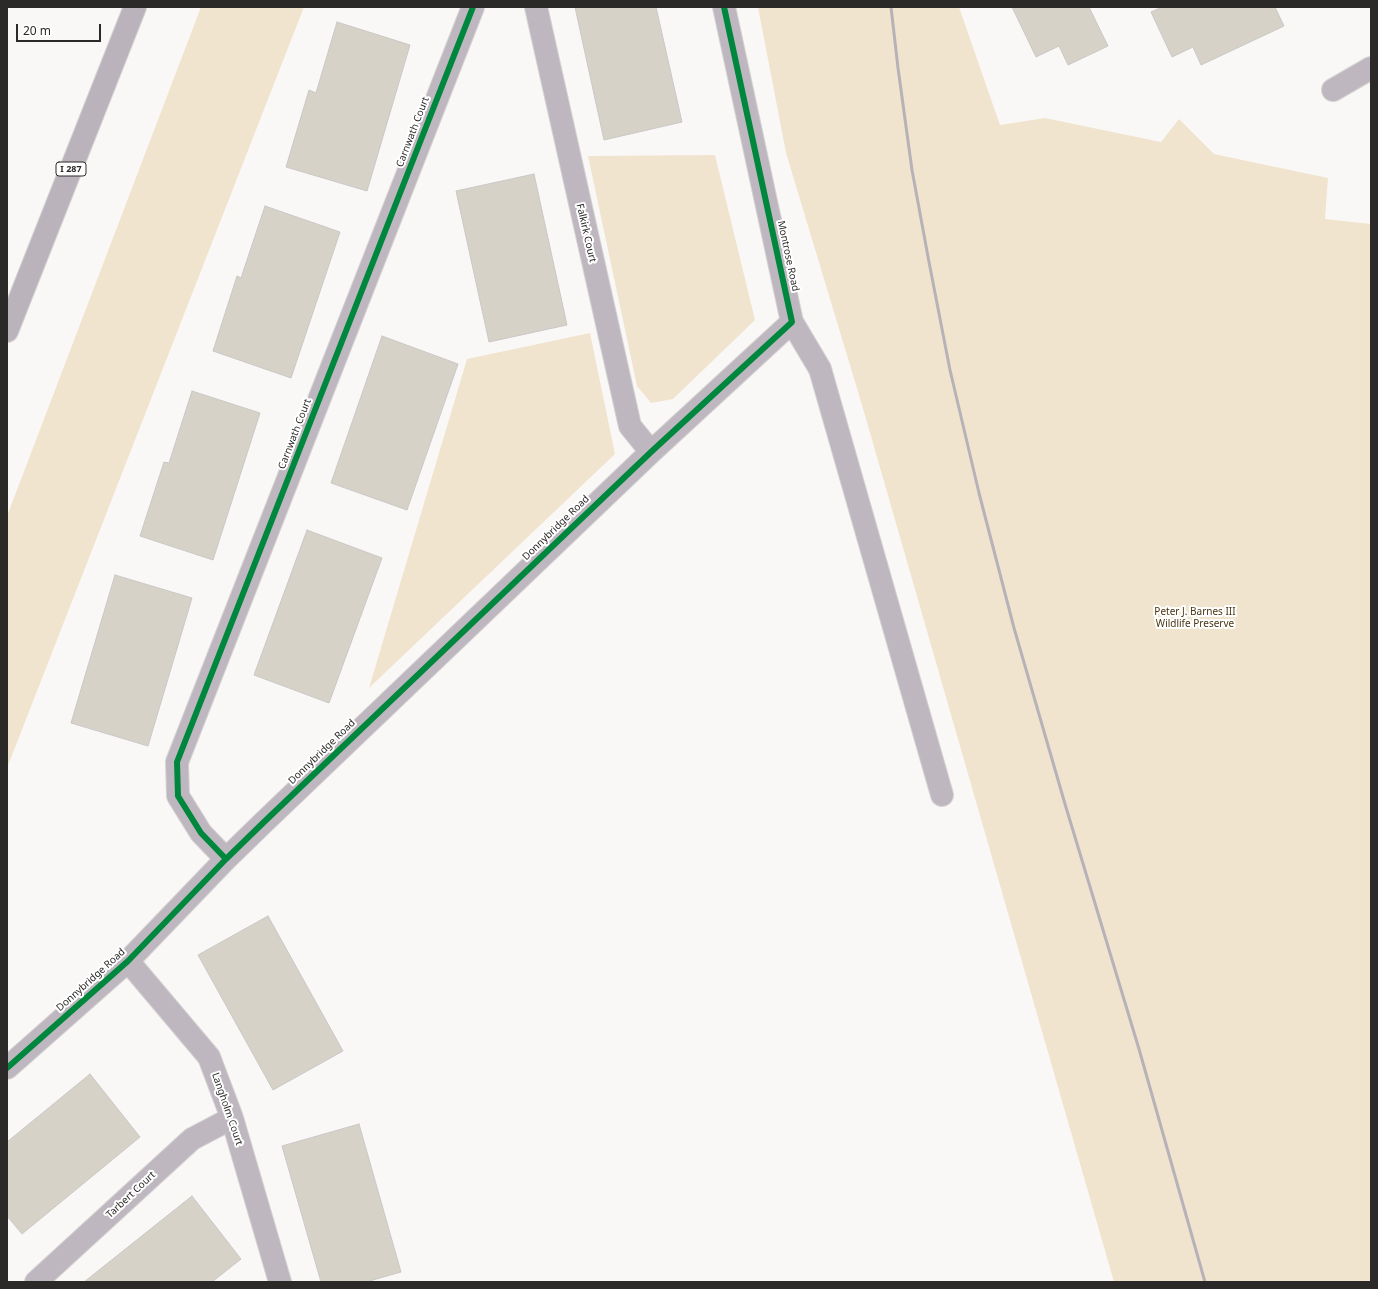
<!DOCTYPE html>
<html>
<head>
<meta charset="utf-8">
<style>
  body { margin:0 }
  #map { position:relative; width:1378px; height:1289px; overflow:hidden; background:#faf8f6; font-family:"Noto Sans",sans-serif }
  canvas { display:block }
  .frame { position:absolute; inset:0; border:8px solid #2b2a28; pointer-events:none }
  .scale { position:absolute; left:16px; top:24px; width:85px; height:18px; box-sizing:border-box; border:2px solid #2b2a28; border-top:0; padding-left:5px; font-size:12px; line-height:14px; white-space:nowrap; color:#2b2a28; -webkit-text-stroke:3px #fff; paint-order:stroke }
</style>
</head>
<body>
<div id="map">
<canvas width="1378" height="1289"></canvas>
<div class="frame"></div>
<div class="scale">20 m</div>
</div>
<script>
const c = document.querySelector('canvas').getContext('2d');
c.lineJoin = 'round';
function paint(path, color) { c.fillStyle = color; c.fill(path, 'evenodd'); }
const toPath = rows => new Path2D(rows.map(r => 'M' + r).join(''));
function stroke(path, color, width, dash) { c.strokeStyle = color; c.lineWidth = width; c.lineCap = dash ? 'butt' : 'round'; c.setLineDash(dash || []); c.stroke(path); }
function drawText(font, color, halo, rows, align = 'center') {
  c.font = font + ' "Noto Sans",sans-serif'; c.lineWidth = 4; c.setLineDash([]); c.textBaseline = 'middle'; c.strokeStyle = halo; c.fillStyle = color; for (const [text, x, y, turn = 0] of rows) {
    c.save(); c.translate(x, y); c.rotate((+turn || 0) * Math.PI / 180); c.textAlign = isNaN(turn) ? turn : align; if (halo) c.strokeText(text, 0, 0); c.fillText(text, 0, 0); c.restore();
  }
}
const green = toPath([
  [201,7,304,7,7,768,7,516],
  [758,7,959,7,1000,125,1045,118,1161,142,1179,119,1214,154,1328,178,1325,219,1371,224,1371,1282,1114,1282,862,405,786,153],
  [715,155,755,320,673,399,651,403,637,386,588,156],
  [590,333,615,454,369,688,467,359]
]);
const building = toPath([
  [575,7,656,7,682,122,604,140,575,7],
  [1012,7,1089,7,1108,46,1068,65,1059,46,1036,57,1012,7],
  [1162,7,1275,7,1284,26,1201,65,1193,47,1172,57,1151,12,1162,7],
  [337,22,410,45,367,191,286,167,309,90,316,93,337,22],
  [534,174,567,325,489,342,456,191,534,174],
  [265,206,340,232,291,378,213,351,237,276,241,278,265,206],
  [382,336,458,364,407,510,331,483,382,336],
  [192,391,260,413,213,560,140,536,164,462,169,463,192,391],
  [307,530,382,558,329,703,254,675,307,530],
  [115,575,192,598,148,746,71,723,115,575],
  [268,916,343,1051,273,1090,198,955,268,916],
  [90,1074,140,1137,22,1234,7,1216,7,1142,90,1074],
  [359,1124,401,1272,366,1282,321,1282,282,1146,359,1124],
  [192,1196,241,1259,212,1282,84,1282,192,1196]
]);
const minor = toPath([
  [536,7,630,426,651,452],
  [1333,90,1371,68],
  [792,322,820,369,942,795],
  [226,859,201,833,178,796,177,762,473,7],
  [128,961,209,1057,232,1118,280,1282],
  [7,1068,128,961,226,859,264,822,651,452,792,322,724,7],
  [36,1282,192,1139,232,1118]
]);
const highway = toPath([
  [7,331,135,7]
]);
const rail = toPath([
  [891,7,898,68,912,170,929,262,950,370,979,493,1014,628,1065,804,1139,1049,1205,1282]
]);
const cycleway = toPath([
  [226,859,201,833,178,796,177,762,473,7],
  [7,1068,128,961,226,859,264,822,651,452,792,322,724,7]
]);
const shields = [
  [71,169,30]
];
const shieldNames = [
  ["I 287",71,169]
];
const streetNames = [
  ["Carnwath Court",413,132,-69],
  ["Falkirk Court",586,233,77],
  ["Montrose Road",788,256,78],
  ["Carnwath Court",295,434,-69],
  ["Donnybridge Road",556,528,-44],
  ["Donnybridge Road",322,752,-44],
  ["Donnybridge Road",91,980,-42],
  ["Langholm Court",227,1109,71],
  ["Tarbert Court",131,1195,-43]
];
const parkNames = [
  ["Peter J. Barnes III",1195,612],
  ["Wildlife Preserve",1195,624]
];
paint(green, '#f1e4cf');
paint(building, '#d7d2c8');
stroke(building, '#c9c8c6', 1);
stroke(minor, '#d4d3d2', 24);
stroke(highway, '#d4d3d2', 24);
stroke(minor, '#beb7c0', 22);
stroke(highway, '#bab3bb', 22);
stroke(rail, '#b7b2b7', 3);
stroke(cycleway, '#00873e', 6);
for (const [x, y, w] of shields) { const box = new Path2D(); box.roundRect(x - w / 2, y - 7, w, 14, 3); c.fillStyle = '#fff'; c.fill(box); stroke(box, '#2b2a28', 1); }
drawText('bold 9px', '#2b2a28', null, shieldNames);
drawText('10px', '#2b2a28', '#fff', streetNames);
drawText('10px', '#483512', '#fff', parkNames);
</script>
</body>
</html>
